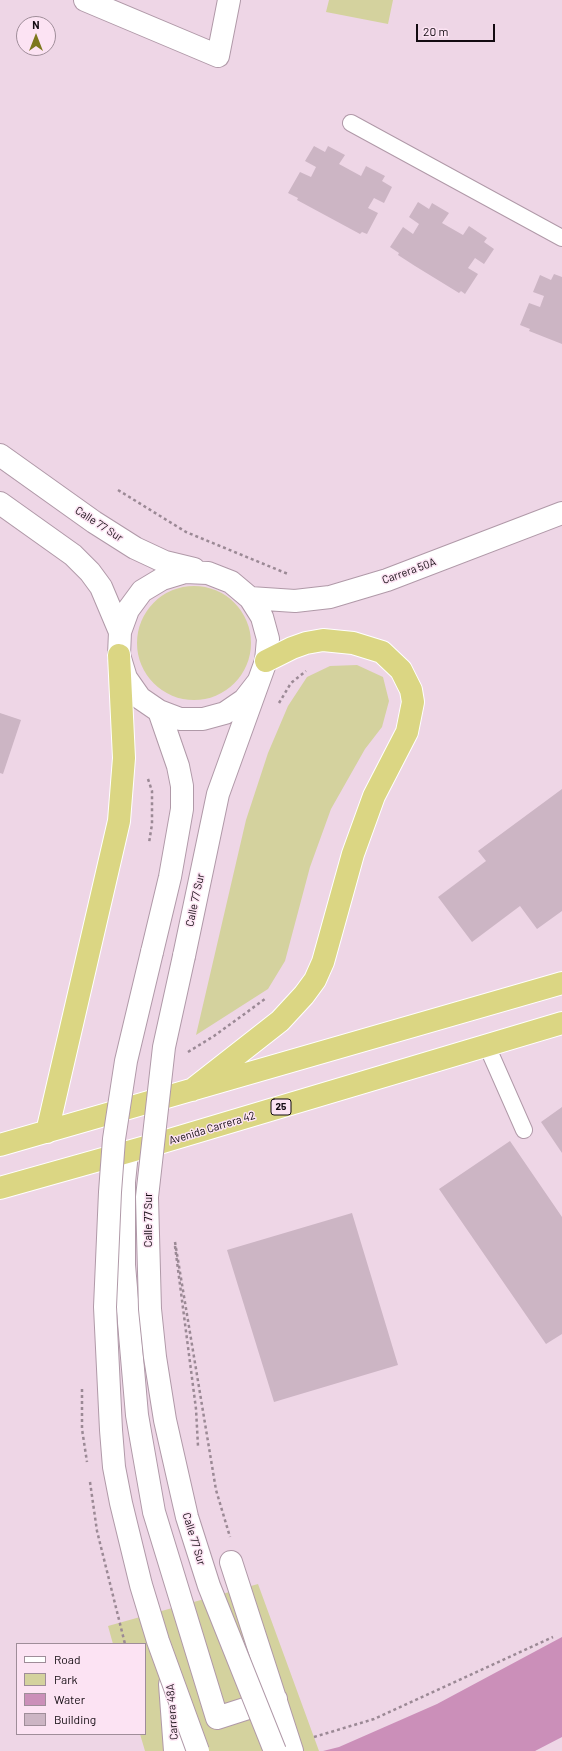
<!DOCTYPE html>
<html>
<head>
<meta charset="utf-8">
<style>
  body { margin:0 }
  #map { position:relative; width:562px; height:1751px; overflow:hidden; background:#eed6e6; font-family:Barlow,sans-serif }
  canvas { display:block }
  .legend { position:absolute; left:16px; top:1643px; width:130px; height:92px; box-sizing:border-box; background:#fce3f3; border:1px solid #9f8d99; margin:0; padding:5px 7px; list-style:none; font-size:12px; color:#130b11 }
  .legend li { display:flex; align-items:center; gap:8px; height:20px }
  .legend b { width:20px; border:1px solid #9f8d99 }
  .north { position:absolute; left:16px; top:16px; width:40px; height:40px; box-sizing:border-box; background:#fce3f3; border:1px solid #9f8d99; border-radius:50%; rotate:0deg; font-size:11px; font-weight:700; line-height:16px; text-align:center; color:#130b11 }
  .north::after { content:''; display:block; margin:auto; width:14px; height:18px; background:#7d781d; clip-path:polygon(50% 0,100% 100%,50% 72%,0 100%) }
  .scale { position:absolute; left:416px; top:24px; width:79px; height:18px; box-sizing:border-box; border:2px solid #130b11; border-top:0; padding-left:5px; font-size:12px; line-height:14px; white-space:nowrap; color:#130b11; -webkit-text-stroke:3px #fce3f3; paint-order:stroke }
</style>
</head>
<body>
<div id="map">
<canvas width="562" height="1751"></canvas>
<ul class="legend">
<li><b style="height:5px;background:#fff"></b>Road</li>
<li><b style="height:11px;background:#d4d29e"></b>Park</li>
<li><b style="height:11px;background:#cb8fb9"></b>Water</li>
<li><b style="height:11px;background:#ccb5c4"></b>Building</li>
</ul>
<div class="north">N</div>
<div class="scale">20 m</div>
</div>
<script>
const c = document.querySelector('canvas').getContext('2d');
c.lineJoin = 'round';
function paint(path, color) { c.fillStyle = color; c.fill(path, 'evenodd'); }
const toPath = rows => new Path2D(rows.map(r => 'M' + r).join(''));
function stroke(path, color, width, dash) { c.strokeStyle = color; c.lineWidth = width; c.lineCap = dash ? 'butt' : 'round'; c.setLineDash(dash || []); c.stroke(path); }
function drawText(font, color, halo, rows, align = 'center') {
  c.font = font + ' Barlow,sans-serif'; c.lineWidth = 3; c.setLineDash([]); c.textBaseline = 'middle'; c.strokeStyle = halo; c.fillStyle = color; for (const [text, x, y, turn = 0] of rows) {
    c.save(); c.translate(x, y); c.rotate((+turn || 0) * Math.PI / 180); c.textAlign = isNaN(turn) ? turn : align; if (halo) c.strokeText(text, 0, 0); c.fillText(text, 0, 0); c.restore();
  }
}
const green = toPath([
  [329,0,393,0,388,24,326,12],
  '137 643a57 57 0 1 1 114 0a57 57 0 1 1-114 0Z',
  [357,665,383,677,389,701,382,727,365,749,331,809,310,867,285,961,268,989,196,1035,246,820,268,753,288,706,307,677,330,666],
  [258,1584,319,1751,145,1751,140,1734,145,1734,145,1644,113,1644,108,1626]
]);
const water = toPath([
  [562,1637,562,1737,535,1751,323,1751,339,1747,437,1704]
]);
const building = toPath([
  [314,146,325,152,328,146,345,155,339,164,361,176,366,166,385,176,382,181,392,187,384,203,374,198,368,208,378,213,367,234,362,232,360,234,297,200,298,198,288,193,300,172,311,177,316,167,305,161],
  [418,202,429,209,432,203,449,213,442,223,463,235,469,226,487,238,484,242,494,249,484,264,475,258,468,268,478,274,465,294,461,291,459,293,415,266,398,255,399,253,390,247,403,227,413,234,419,224,409,217],
  [554,274,562,277,562,344,529,331,530,329,520,325,529,303,540,307,544,296,533,292,540,275,551,280],
  [0,713,21,720,3,774,0,773],
  [562,789,562,911,537,929,520,906,472,942,438,897,486,861,478,851],
  [562,1107,562,1153,541,1122],
  [510,1141,562,1217,562,1334,546,1344,439,1189],
  [352,1213,398,1365,274,1402,227,1250]
]);
const path = toPath([
  [118,490,186,532,288,574],
  [279,703,291,683,306,671],
  [148,779,152,791,152,824,149,843],
  [188,1052,214,1036,265,999],
  [175,1242,216,1490,230,1537],
  [314,1737,374,1719,553,1637]
]);
const service = toPath([
  [351,123,562,238],
  [487,1046,524,1130]
]);
const minor = toPath([
  [85,0,218,56,229,0],
  [127,1153,124,1182,124,1265,137,1415,154,1512,217,1718,276,1699],
  [231,1562,292,1751],
  [170,1684,175,1751]
]);
const tertiary = toPath([
  [0,455,94,522,135,548,165,562,194,569],
  [0,503,73,555,90,572,101,587,120,632],
  [250,598,295,601,330,597,387,580,562,513],
  [152,952,170,877,182,809,182,786,178,766,159,711],
  [184,956,218,794,266,661,268,639,262,617,250,598,231,582,208,573,185,572,162,579,142,591,128,610,120,632,119,655,126,678,140,698,159,711,180,719,203,719,225,713,244,700,258,682]
]);
const trunk = toPath([
  [192,1090,280,1021,304,995,315,980,323,962,353,854,374,796,407,732,413,702,411,690,401,670,382,652,353,643,323,640,306,643,292,648,266,661],
  [47,1132,119,821,124,758,119,655],
  [0,1145,562,983],
  [0,1188,156,1144,562,1023]
]);
const pathBridge = toPath([
  [175,1246,196,1409,198,1446],
  [82,1389,82,1429,87,1462],
  [90,1482,97,1531,125,1644]
]);
const tertiaryBridge = toPath([
  [152,952,126,1061,114,1139,110,1192,105,1307,111,1430,114,1467,121,1503,141,1585,158,1641,198,1751],
  [184,956,164,1047,147,1197,150,1309,155,1357,165,1420,187,1517,209,1586,275,1751]
]);
const shields = [
  [281,1107,20]
];
const shieldNames = [
  ["25",281,1107]
];
const streetNames = [
  ["Calle 77 Sur",99,524,33],
  ["Carrera 50A",409,571,-20],
  ["Calle 77 Sur",195,900,-78],
  ["Avenida Carrera 42",212,1128,-17],
  ["Calle 77 Sur",148,1220,-90],
  ["Calle 77 Sur",194,1539,73],
  ["Carrera 48A",172,1712,-94]
];
paint(green, '#d4d29e');
paint(water, '#cb8fb9');
paint(building, '#ccb5c4');
stroke(service, '#b099a8', 18);
stroke(minor, '#b099a8', 24);
stroke(tertiary, '#b099a8', 24);
stroke(trunk, '#fff', 24);
stroke(path, '#9b8995', 2.5, [3, 3]);
stroke(service, '#fff', 16);
stroke(minor, '#fff', 22);
stroke(tertiary, '#fff', 22);
stroke(trunk, '#dbd683', 22);
stroke(tertiaryBridge, '#b099a8', 24, []);
stroke(pathBridge, '#9b8995', 2.5, [3, 3]);
stroke(tertiaryBridge, '#fff', 22);
for (const [x, y, w] of shields) { const box = new Path2D(); box.roundRect(x - w / 2, y - 8, w, 16, 3); c.fillStyle = '#fce3f3'; c.fill(box); stroke(box, '#130b11', 1); }
drawText('bold 10px', '#130b11', null, shieldNames);
drawText('11px', '#130b11', '#fce3f3', streetNames);
</script>
</body>
</html>
